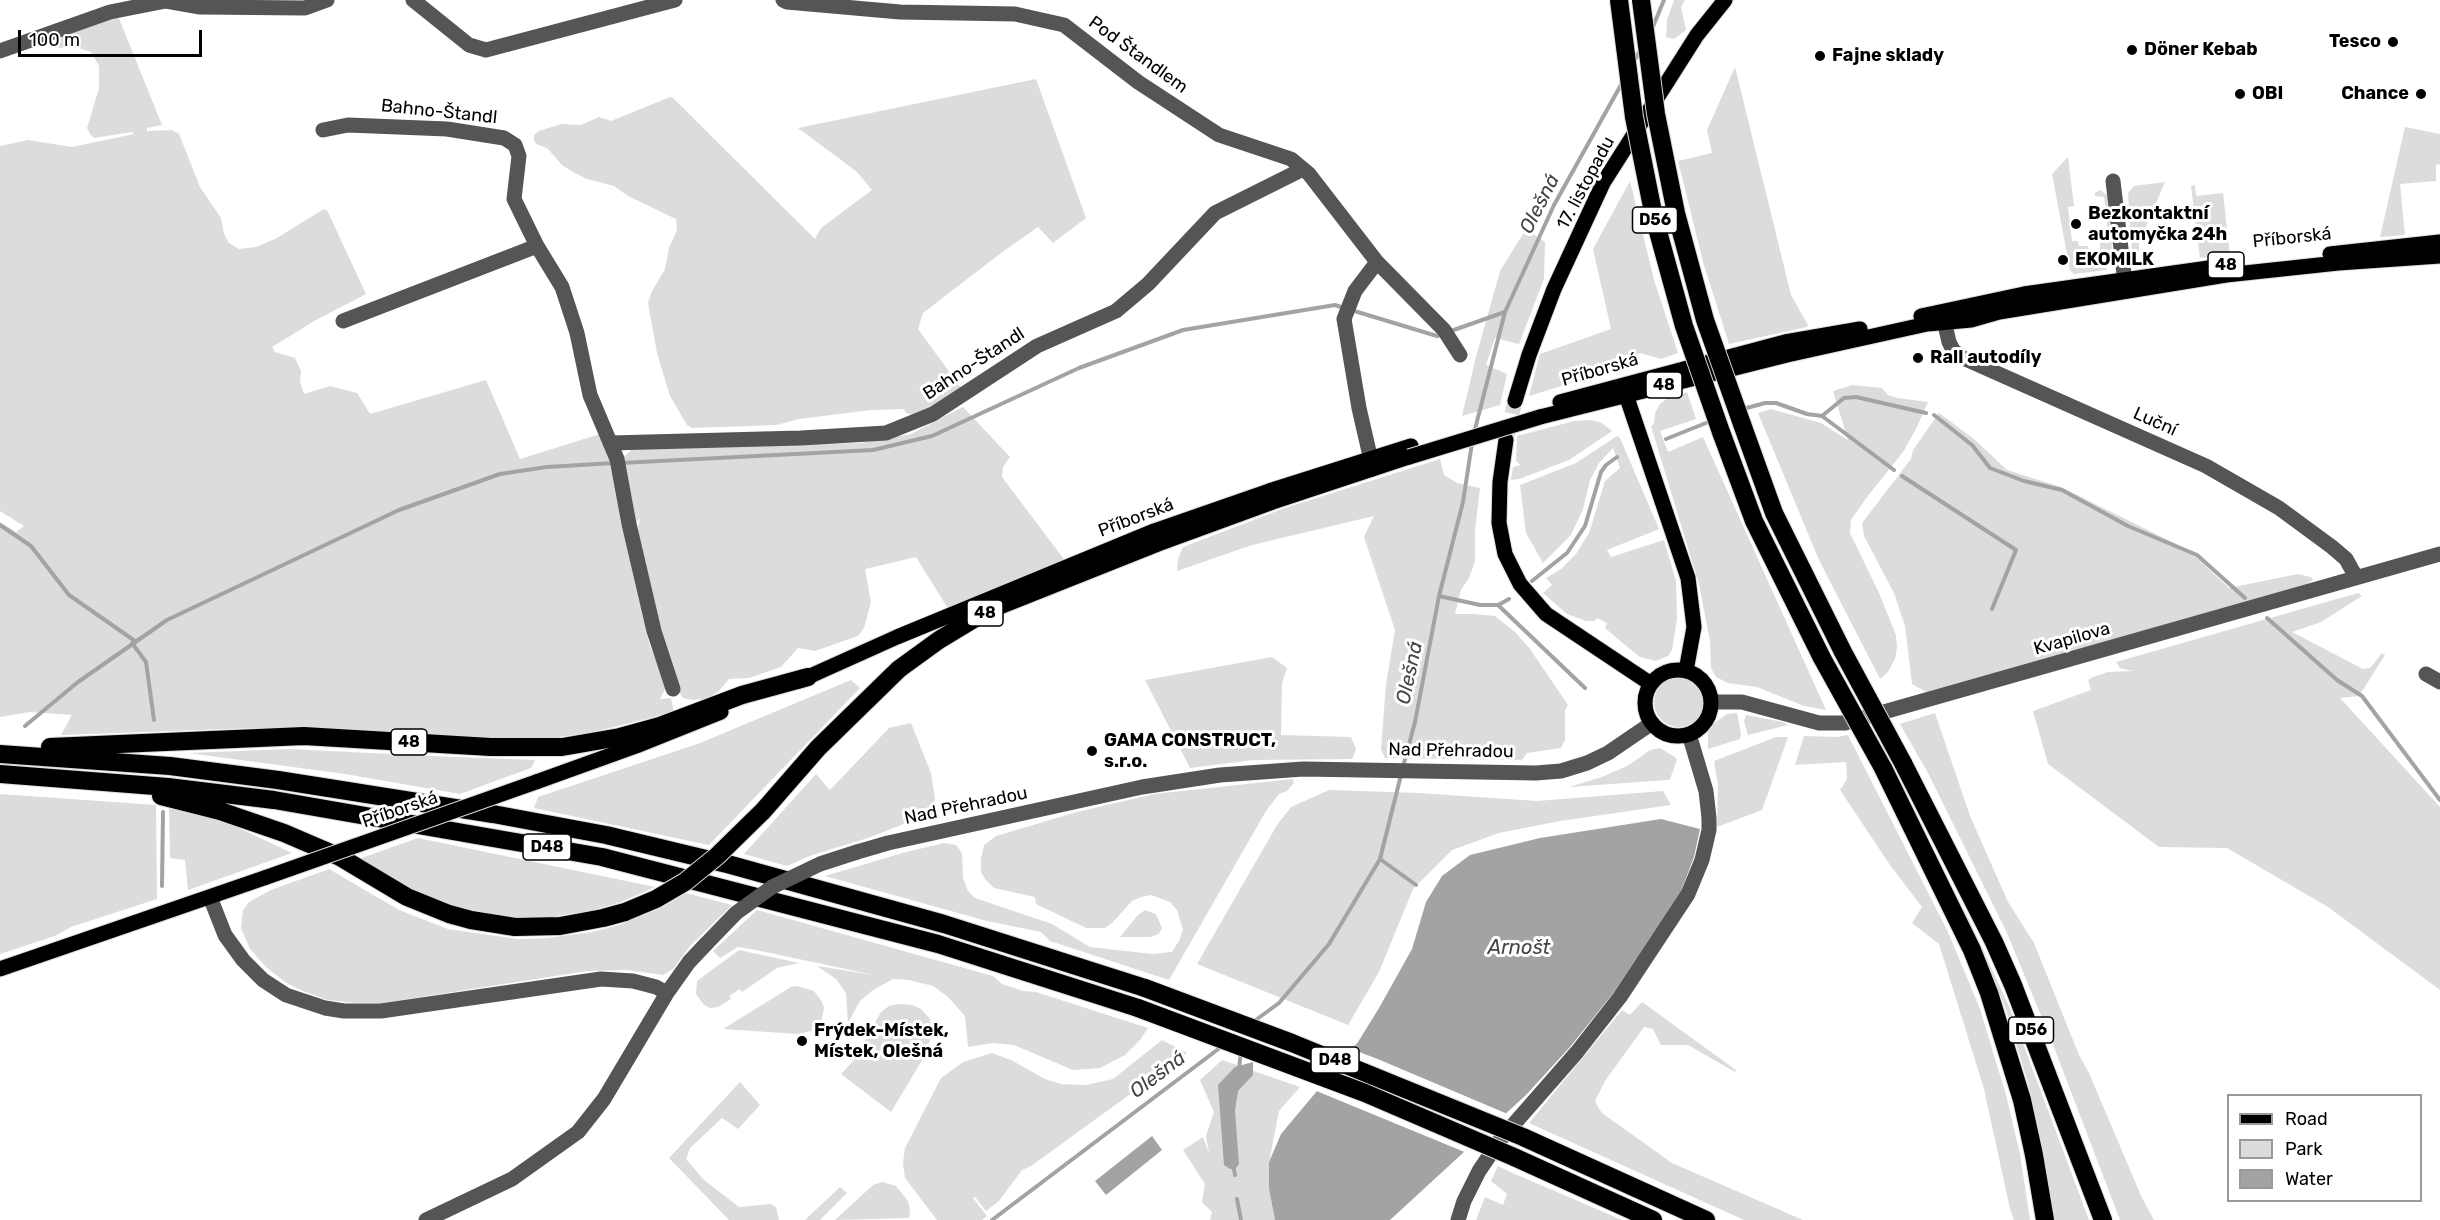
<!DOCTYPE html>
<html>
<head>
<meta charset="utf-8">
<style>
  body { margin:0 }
  #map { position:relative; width:2440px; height:1220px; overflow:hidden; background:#fff; font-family:Rubik,sans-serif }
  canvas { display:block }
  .legend { position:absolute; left:2227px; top:1094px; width:195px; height:108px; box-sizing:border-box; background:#fff; border:2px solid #999; margin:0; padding:8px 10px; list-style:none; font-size:18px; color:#000 }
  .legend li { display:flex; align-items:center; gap:12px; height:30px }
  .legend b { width:30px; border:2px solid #999 }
  .scale { position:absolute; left:18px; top:30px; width:184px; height:27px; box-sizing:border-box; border:3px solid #000; border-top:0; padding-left:8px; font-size:18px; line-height:21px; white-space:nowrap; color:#000; -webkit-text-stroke:4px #fff; paint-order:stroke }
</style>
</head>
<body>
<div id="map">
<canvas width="2440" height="1220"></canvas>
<ul class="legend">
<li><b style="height:8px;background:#000"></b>Road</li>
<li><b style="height:16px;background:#dcdcdc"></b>Park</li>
<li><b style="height:16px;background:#a3a3a3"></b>Water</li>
</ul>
<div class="scale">100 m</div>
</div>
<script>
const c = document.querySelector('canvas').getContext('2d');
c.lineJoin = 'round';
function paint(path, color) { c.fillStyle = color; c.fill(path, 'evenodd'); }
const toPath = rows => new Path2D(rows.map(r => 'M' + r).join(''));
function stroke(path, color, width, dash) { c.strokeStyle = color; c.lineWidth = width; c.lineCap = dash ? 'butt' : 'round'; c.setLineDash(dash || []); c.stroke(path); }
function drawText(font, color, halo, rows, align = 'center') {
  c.font = font + ' Rubik,sans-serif'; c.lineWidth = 6; c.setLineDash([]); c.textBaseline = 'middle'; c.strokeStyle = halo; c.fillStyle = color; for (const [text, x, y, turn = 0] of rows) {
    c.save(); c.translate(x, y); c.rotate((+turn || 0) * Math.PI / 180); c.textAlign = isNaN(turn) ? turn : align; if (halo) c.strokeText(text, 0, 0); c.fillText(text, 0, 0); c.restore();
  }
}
const green = toPath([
  [1674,0,1685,0,1681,7,1686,30,1674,39,1666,37,1667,20],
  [118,16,162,125,147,128,147,131,172,130,179,134,200,187,221,218,224,234,229,243,239,249,256,247,275,239,324,209,327,210,366,294,316,320,272,347,275,352,295,358,301,371,300,382,304,394,330,386,357,393,370,414,486,380,520,459,600,434,612,460,621,523,649,643,666,687,660,699,671,698,674,712,589,733,542,739,464,737,333,728,254,728,61,735,72,715,30,712,0,717,0,522,16,532,24,526,0,511,0,146,28,140,72,147,134,134,132,132,94,138,90,134,87,128,99,88,99,66,91,52,73,46,59,48,57,39],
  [1735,67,1791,295,1808,325,1807,327,1729,344,1703,262,1678,161,1712,153,1707,130],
  [1036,79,1086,218,1053,243,1038,227,1001,253,923,313,918,329,961,388,916,416,906,413,904,409,872,410,799,419,777,425,692,428,687,425,670,396,657,353,648,303,652,291,665,269,669,248,677,230,676,219,628,196,614,186,587,179,573,172,562,165,547,148,536,144,534,140,534,135,539,131,561,124,581,125,599,117,611,121,670,97,673,98,815,239,821,228,872,190,856,171,798,128],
  [2405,127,2440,134,2440,164,2436,165,2436,181,2400,184,2405,235,2380,237],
  [2068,157,2074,206,2068,207,2072,241,2078,241,2079,246,2088,246,2089,251,2100,250,2100,243,2109,241,2104,197,2095,196,2095,193,2100,190,2108,196,2112,250,2107,251,2108,266,2106,270,2074,274,2070,270,2052,174],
  [1630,181,1654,280,1678,353,1661,359,1640,353,1586,368,1571,383,1529,396,1540,354,1611,329,1593,249],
  [2165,182,2139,243,2139,251,2132,252,2128,193,2134,186],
  [2195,185,2196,196,2223,193,2230,255,2200,258,2191,186],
  [1526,229,1545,242,1544,279,1519,344,1495,338,1486,365,1507,374,1500,405,1462,416,1476,357,1500,271],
  [1852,385,1882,388,1888,395,1897,398,1928,402,1916,429,1903,452,1867,497,1851,520,1850,533,1879,593,1896,635,1897,648,1895,659,1888,672,1880,679,1819,560,1758,413,1771,409,1821,423,1848,440,1833,391],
  [1687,392,1696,419,1660,431,1668,452,1703,437,1826,710,1804,706,1757,687,1728,683,1716,677,1711,668,1710,641,1699,584,1651,426,1654,424,1655,413,1660,404,1668,398],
  [963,407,1010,457,1003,467,1002,477,1066,562,949,610,916,557,865,569,871,602,864,628,858,636,815,651,798,648,781,667,749,678,729,679,718,692,706,699,692,700,683,698,677,689,651,605,637,531,640,518,636,523,622,458,634,448,861,443,911,434],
  [1939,413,1974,439,2007,470,2061,487,2188,550,2229,588,2298,574,2311,577,2313,580,2305,585,2184,620,1926,692,1912,684,1905,626,1894,593,1864,536,1862,523,1911,459,1913,450],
  [1591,420,1602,423,1612,431,1569,460,1519,479,1511,480,1513,467,1521,465,1516,461,1517,436,1574,421],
  [1617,436,1620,438,1659,529,1607,550,1611,557,1664,540,1676,581,1677,619,1672,650,1668,656,1656,661,1640,657,1631,650,1605,628,1607,623,1597,618,1594,621,1586,621,1567,614,1543,593,1552,585,1546,578,1561,569,1576,554,1589,533,1605,481,1620,468,1613,448,1599,463,1590,480,1583,509,1571,535,1543,563,1526,533,1520,485,1576,463],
  [1440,459,1444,475,1457,483,1480,488,1475,530,1475,561,1469,578,1461,590,1455,614,1474,614,1495,616,1515,632,1530,649,1568,705,1565,710,1565,740,1561,748,1527,753,1522,760,1385,758,1381,749,1386,684,1395,630,1364,537,1374,516,1252,545,1177,571,1178,559,1183,547,1285,508],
  [2358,593,2362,596,2321,622,2292,632,2363,669,2370,668,2382,653,2385,655,2359,696,2340,698,2440,807,2440,990,2328,907,2227,848,2159,847,2048,764,2033,711,2091,690,2088,680,2093,677,2108,672,2133,671,2120,668,2116,662],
  [1272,657,1287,668,1282,683,1281,735,1351,737,1356,749,1352,759,1253,760,1190,768,1145,680],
  '1654 702a25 25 0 1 1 50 0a25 25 0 1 1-50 0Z',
  [851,680,860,688,709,845,534,808,538,797,700,743],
  [1737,713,1741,733,1740,739,1708,749,1708,730,1713,724,1727,714],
  [1935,713,1970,816,2008,902,2034,943,2079,1055,2089,1073,2142,1198,2154,1220,2120,1220,2052,1042,2007,933,1928,773,1900,724],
  [1746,715,1783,722,1788,725,1748,735,1744,721],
  [911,723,931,773,935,799,929,814,868,838,812,855,787,866,744,854,816,774,830,790,889,728],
  [1848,735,1948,932,1980,1009,2006,1095,2020,1154,2030,1220,2014,1220,2010,1209,1984,1089,1939,944,1912,923,1922,907,1890,865,1840,790,1847,779,1846,762,1795,765,1804,736,1837,737],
  [1776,737,1788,737,1762,810,1717,827,1718,785,1714,761],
  [1660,748,1675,757,1677,760,1670,779,1667,780,1569,787,1602,777,1629,765,1650,750],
  [290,749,431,756,535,760,531,768,460,794,345,774,188,753],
  [1293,779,1294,783,1287,791,1279,794,1266,811,1169,980,1050,941,1041,932,987,921,825,876,906,852,944,843,956,845,962,853,963,878,968,891,975,898,1052,924,1090,947,1152,954,1172,952,1180,939,1183,929,1177,910,1170,902,1151,895,1141,897,1132,901,1112,923,1105,928,1086,928,1036,904,1035,897,994,888,985,879,981,872,981,859,984,845,996,836,1077,812,1154,794],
  [1329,790,1419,793,1537,801,1663,791,1671,805,1560,821,1499,833,1452,850,1413,889,1379,972,1348,1025,1197,964,1277,825,1291,807],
  [0,794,156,805,157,899,71,927,55,936,0,954],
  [169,807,220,819,292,853,188,890,185,860,170,858],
  [418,838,655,887,621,902,590,911,531,920,460,910,410,893,353,861],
  [329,869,399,910,448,929,518,939,547,938,592,932,619,925,661,908,686,893,732,905,691,945,673,969,663,975,627,970,587,971,383,1003,357,1003,327,1000,300,990,285,982,266,967,250,949,241,928,243,910,249,902,271,890],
  [1958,896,2009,1006,2089,1220,2055,1220,2037,1121,2027,1080,2005,1007],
  [757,910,993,976,1002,984,1023,991,1036,992,1148,1028,1140,1040,1125,1055,1100,1068,1073,1070,1014,1045,993,1043,968,1047,965,1016,948,997,933,986,909,980,893,979,873,990,860,1001,848,1023,846,993,836,979,817,966,874,975,756,950,738,947,720,958,713,951],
  [1145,910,1156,914,1162,928,1159,934,1150,937,1120,937,1137,916],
  [739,950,799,963,777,968,742,992,740,989,729,996,731,999,718,1007,710,1008,704,1005,696,994,697,981],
  [797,986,814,991,822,1002,824,1008,821,1022,811,1031,798,1034,723,1029,791,987],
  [1642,1002,1736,1070,1735,1072,1688,1045,1661,1045,1653,1029,1644,1027,1605,1081,1595,1101,1598,1107,1602,1113,1672,1163,1803,1220,1744,1220,1529,1123,1622,1010,1630,1015],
  [899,1004,912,1005,921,1009,930,1019,932,1034,924,1057,891,1112,841,1074,854,1060,881,1012,889,1006],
  [1162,1040,1187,1053,1031,1166,1022,1170,999,1201,986,1211,975,1197,973,1198,987,1216,982,1220,937,1220,905,1178,903,1163,905,1148,941,1078,963,1062,992,1053,1011,1060,1045,1079,1061,1084,1086,1085,1113,1079],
  [1222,1060,1300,1087,1279,1111,1269,1162,1269,1189,1275,1220,1210,1220,1212,1212,1202,1202,1205,1184,1183,1150,1203,1137,1209,1153,1206,1136,1214,1112,1200,1080],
  [740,1082,760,1105,738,1129,722,1118,690,1148,686,1159,704,1180,739,1207,771,1204,776,1207,779,1220,729,1220,669,1158],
  [1498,1166,1508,1171,1622,1220,1476,1220,1485,1197,1503,1205,1507,1194,1491,1181],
  [882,1182,896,1186,908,1201,910,1210,909,1218,835,1220,873,1185],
  [840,1187,847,1193,820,1220,805,1220]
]);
const water = toPath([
  [1661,819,1700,829,1694,857,1681,891,1614,992,1570,1047,1526,1095,1390,1220,1275,1220,1269,1189,1269,1162,1281,1134,1358,1042,1379,1008,1412,949,1426,902,1442,876,1470,855,1540,838],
  [1253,1062,1253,1075,1238,1091,1235,1111,1239,1164,1236,1168,1230,1169,1224,1165,1218,1085,1235,1067],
  [1152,1136,1162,1150,1106,1195,1095,1181]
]);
const pier = toPath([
  [1349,1048,1380,1060,1510,1115,1467,1153,1314,1090]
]);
const stream = toPath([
  [1652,29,1664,0],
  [1633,63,1641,49],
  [1351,310,1437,336,1441,335],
  [1448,332,1505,312],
  [1743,409,1765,403,1776,403,1807,414,1822,416,1844,398,1856,397,1926,413],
  [1934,415,1972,445,1990,468,2024,481,2062,490,2128,526,2197,555,2245,598],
  [1822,416,1894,470],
  [1474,433,1505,312,1554,205,1622,83],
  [1666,439,1711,421],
  [621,463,873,450,932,436,1079,368,1183,330,1335,305,1344,308],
  [1902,476,2016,550,1992,609],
  [0,525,31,546,69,595,135,641],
  [1532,581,1567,553,1585,526,1601,472,1606,465,1617,457],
  [1439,596,1480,605,1498,605,1509,599],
  [1498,605,1585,688],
  [2267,618,2337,680,2362,696,2440,800],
  [132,643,146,662,154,720],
  [25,726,78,682,167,620,399,510,500,474,547,467,614,463],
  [1403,767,1415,722,1439,596,1463,502,1472,443],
  [1380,859,1416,885],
  [162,886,163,812],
  [1253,1022,1279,1003,1329,944,1380,859,1401,775],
  [1239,1068,1241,1052],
  [1233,1164,1235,1175],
  [1237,1199,1241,1220],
  [992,1220,1221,1047]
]);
const majorTunnel = toPath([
  [1507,436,1515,401]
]);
const minor = toPath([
  [413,0,469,45,486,50,675,0],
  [783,0,787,2,900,12,1015,14,1064,25,1138,82,1219,135,1291,159,1309,174,1377,262,1444,330,1460,355],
  [0,51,110,12,166,1,200,7,305,8,327,0],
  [323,130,348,125,447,129,504,138,515,145,519,156,514,199,537,246,562,287,577,333,590,395,617,459,629,524,654,631,673,689],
  [2113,181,2126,291],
  [1942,312,1949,342,1953,350,1963,358,2206,466,2279,508,2332,547,2346,559,2356,577],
  [343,321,537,246],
  [610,443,801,438,886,433,933,414,1037,346,1116,311,1148,284,1215,213,1303,169],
  [1373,469,1359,408,1344,319,1355,291,1377,262],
  [2426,674,2440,682],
  [1712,702,1742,702,1819,723,1845,723,2440,554],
  [857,852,888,843,1142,787,1220,775,1303,769,1536,773,1561,771,1587,763,1608,753,1652,723],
  [210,897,225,935,243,960,263,980,286,995,325,1008,344,1011,381,1011,601,979,633,981,656,987,667,993],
  [426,1220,512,1179,578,1132,604,1099,667,993,689,962,706,944],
  [1458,1220,1464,1201,1479,1171,1500,1140,1577,1052,1620,997,1688,894,1702,860,1709,830,1709,818,1706,791,1689,734]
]);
const major = toPath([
  [2330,254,2440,242],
  [1921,316,2024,294,2223,266],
  [1623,386,1688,578,1694,627,1686,671],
  [1515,401,1529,355,1554,289,1603,183,1697,35,1725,0],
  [1560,402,1785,342,1860,329],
  [1540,417,1787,355,1927,324,1971,320,1999,312,2226,275,2338,263,2440,256],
  [1506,440,1500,482,1499,523,1505,554,1520,584,1546,614,1651,684],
  [972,618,1158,544,1273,502,1409,457],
  '1645 703a33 33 0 1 1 66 0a33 33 0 1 1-66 0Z',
  [799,681,897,637,1154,531,1269,491,1411,446],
  [536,782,636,746,721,712],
  [0,969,267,877]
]);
const highway = toPath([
  [1742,424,1774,513,1843,652],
  [1721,432,1754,521,1822,658],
  [50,747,304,736,491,747,562,747,620,737,660,726,742,695,808,677],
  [0,754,170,766,278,780,493,814,606,835,731,865,944,924,1145,988],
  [1903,763,1994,942,2013,985,2103,1220],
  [1883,768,1972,950,1989,993,2022,1100,2034,1155,2045,1220],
  [0,774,168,787,274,800,602,857,938,944,1138,1008],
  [161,796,220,811,284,833,340,857,407,897,449,914,471,920,515,927,560,926,603,918,625,912],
  [763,811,818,748,899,669,939,640,982,614],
  [1523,1137,1706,1220],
  [1514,1157,1653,1220]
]);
const minorBridge = toPath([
  [706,944,736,913,772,887,820,864,857,852]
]);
const majorBridge = toPath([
  [1409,457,1540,417],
  [267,877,536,782]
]);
const highwayBridge = toPath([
  [1619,0,1634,117,1654,217,1684,326,1721,432],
  [1641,0,1656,114,1676,213,1705,320,1742,424],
  [1843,652,1903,763],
  [1822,658,1883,768],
  [625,912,656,899,685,882,717,856,763,811],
  [1145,988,1292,1043,1523,1137],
  [1138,1008,1365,1093,1514,1157]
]);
const markers = [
  [2393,42,6,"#000"],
  [2132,50,6,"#000"],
  [1820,56,6,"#000"],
  [2240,94,6,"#000"],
  [2421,94,6,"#000"],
  [2076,224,6,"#000"],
  [2063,260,6,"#000"],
  [1918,358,6,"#000"],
  [1092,751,6,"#000"],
  [802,1041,6,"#000"]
];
const shields = [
  [1655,220,45],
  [2226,265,36],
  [1664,385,36],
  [985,613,36],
  [409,742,36],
  [547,847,48],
  [2031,1030,45],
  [1335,1060,48]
];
const shieldNames = [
  ["D56",1655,220],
  ["48",2226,265],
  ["48",1664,385],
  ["48",985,613],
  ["48",409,742],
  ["D48",547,847],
  ["D56",2031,1030],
  ["D48",1335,1060]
];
const poiNames = [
  ["Tesco",2381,42,"right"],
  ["Döner Kebab",2144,50],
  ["Fajne sklady",1832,56],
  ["OBI",2252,94],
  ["Chance",2409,94,"right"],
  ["Bezkontaktní",2088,214],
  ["automyčka 24h",2088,235],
  ["EKOMILK",2075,260],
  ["Rall autodíly",1930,358],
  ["GAMA CONSTRUCT,",1104,741],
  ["s.r.o.",1104,762],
  ["Frýdek-Místek,",814,1031],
  ["Místek, Olešná",814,1052]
];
const streetNames = [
  ["Pod Štandlem",1138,55,36],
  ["Bahno-Štandl",439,112,6],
  ["17. listopadu",1586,183,-62],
  ["Příborská",2292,238,-6],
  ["Bahno-Štandl",974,364,-33],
  ["Příborská",1600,370,-16],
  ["Luční",2155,422,24],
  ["Příborská",1136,518,-21],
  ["Kvapilova",2072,639,-16],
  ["Nad Přehradou",1451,751,1],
  ["Nad Přehradou",966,806,-12],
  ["Příborská",400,810,-19]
];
const waterNames = [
  ["Olešná",1540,204,-63],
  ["Olešná",1410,673,-78],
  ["Arnošt",1519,948],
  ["Olešná",1158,1075,-37]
];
paint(green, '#dcdcdc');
paint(water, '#a3a3a3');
paint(pier, '#fff');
stroke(stream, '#a3a3a3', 4);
stroke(majorTunnel, '#d9d9d9', 15, [15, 8]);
stroke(major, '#dbdbdb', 17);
stroke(highway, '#dbdbdb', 20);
stroke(minor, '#555', 15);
stroke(major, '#000', 15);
stroke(highway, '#000', 18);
stroke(majorBridge, '#dbdbdb', 17, []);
stroke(highwayBridge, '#dbdbdb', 20, []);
stroke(minorBridge, '#555', 15);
stroke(majorBridge, '#000', 15);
stroke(highwayBridge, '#000', 18);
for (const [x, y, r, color] of markers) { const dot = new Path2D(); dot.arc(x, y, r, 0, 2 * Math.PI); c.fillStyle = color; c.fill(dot); stroke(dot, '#fff', 2); }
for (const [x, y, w] of shields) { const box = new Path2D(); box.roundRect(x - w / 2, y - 13, w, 26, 4.5); c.fillStyle = '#fff'; c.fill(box); stroke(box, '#000', 1.5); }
drawText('bold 16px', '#000', null, shieldNames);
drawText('bold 18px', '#000', '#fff', poiNames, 'left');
drawText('18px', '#000', '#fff', streetNames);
drawText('italic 20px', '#444', '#fff', waterNames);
</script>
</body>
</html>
